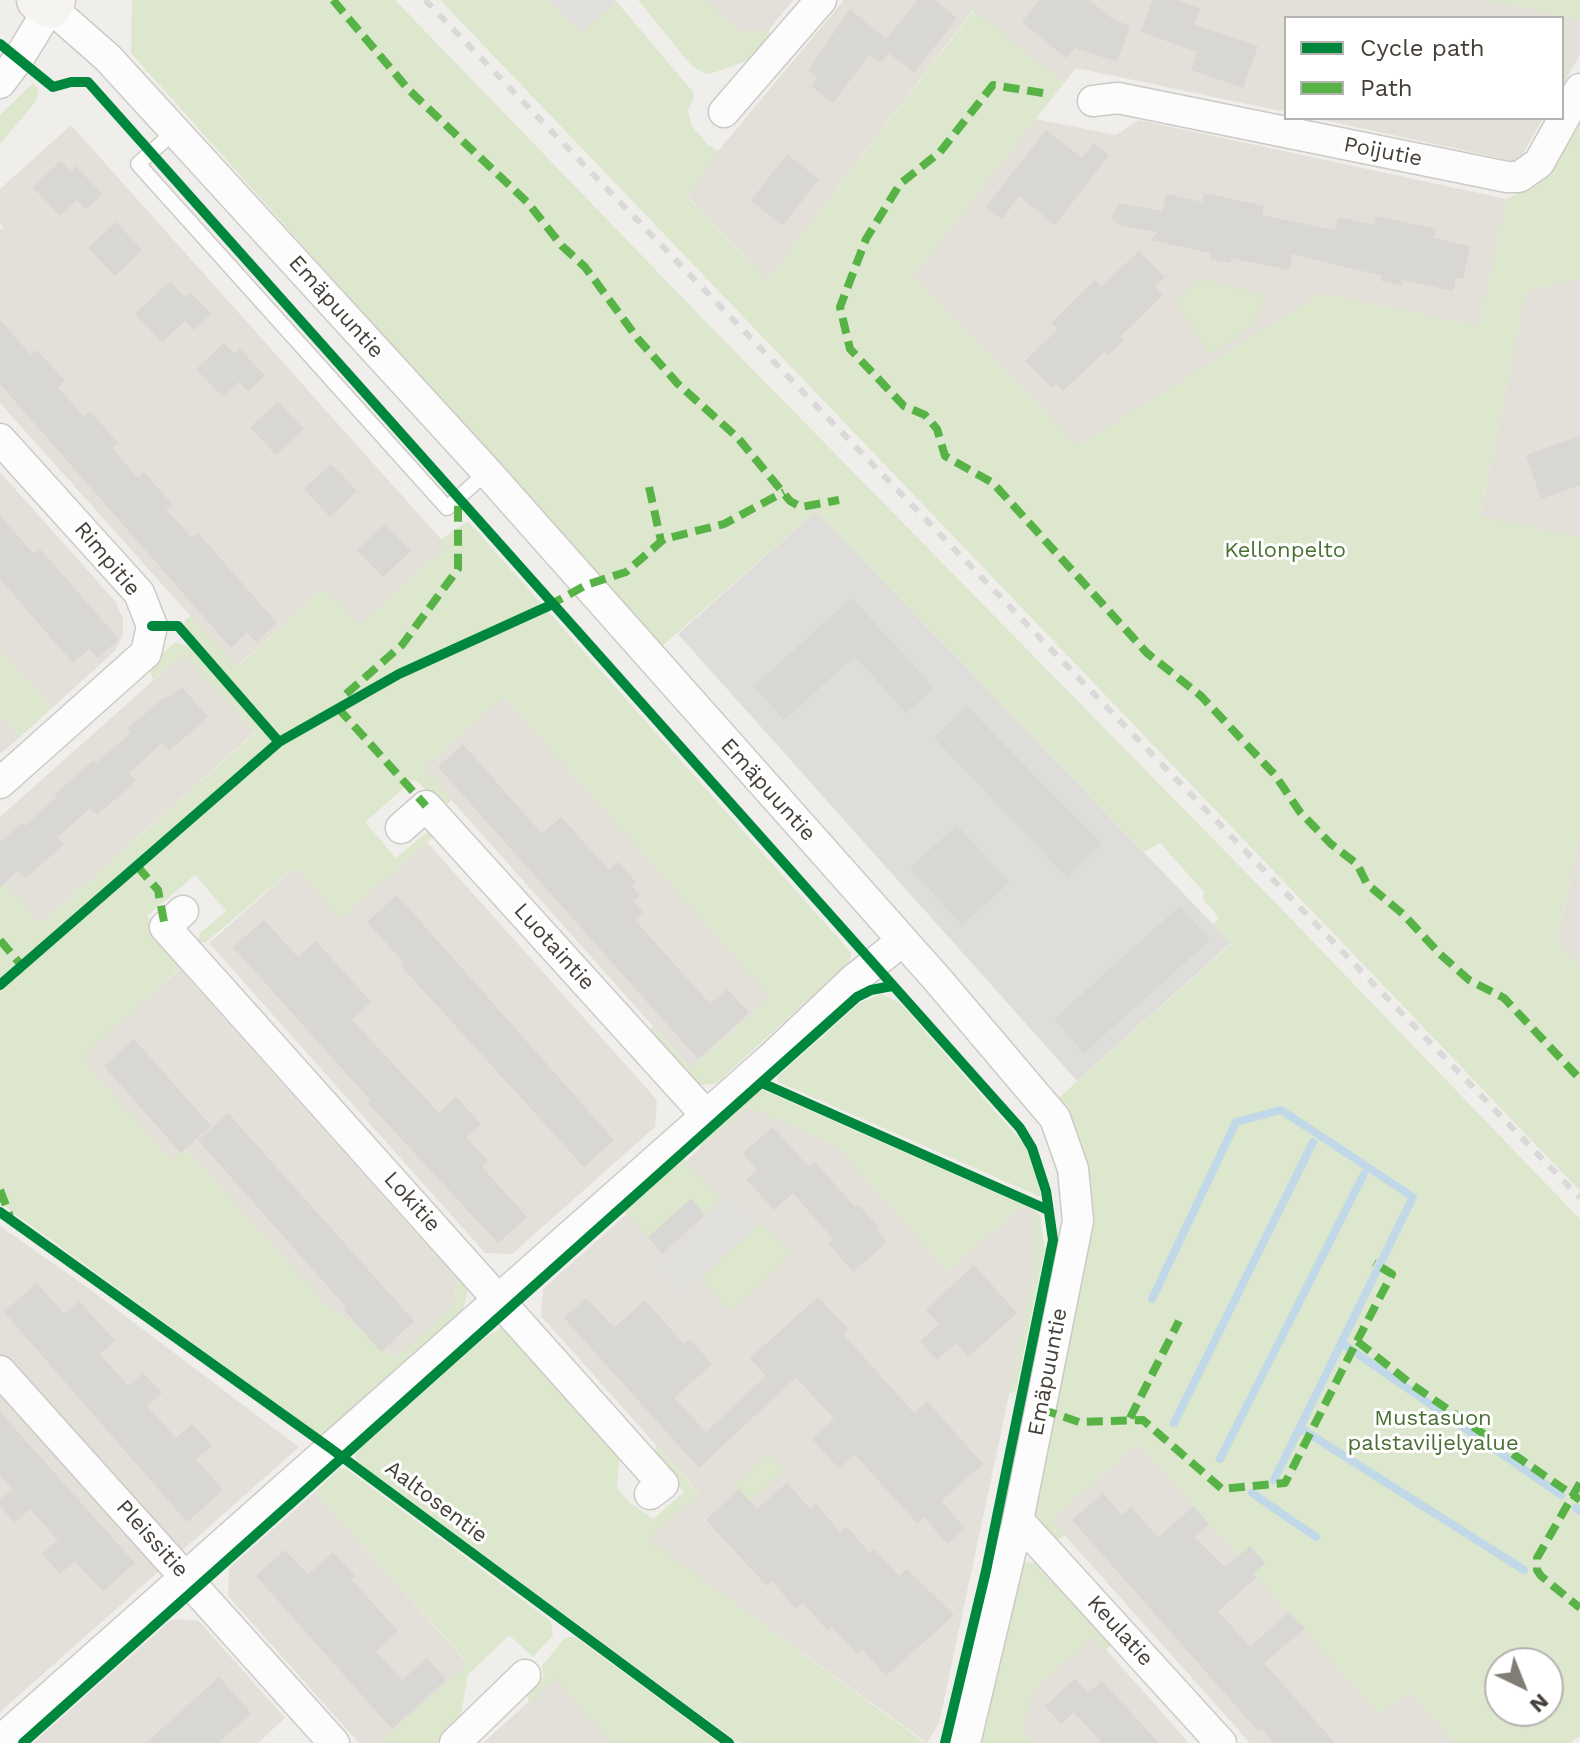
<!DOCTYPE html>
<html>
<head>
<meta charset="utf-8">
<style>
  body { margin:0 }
  #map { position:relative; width:1580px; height:1743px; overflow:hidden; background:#f0eeea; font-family:"Work Sans",sans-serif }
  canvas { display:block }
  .legend { position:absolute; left:1284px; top:16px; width:280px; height:104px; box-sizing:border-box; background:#fff; border:2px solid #b5b2af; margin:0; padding:10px 14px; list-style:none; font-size:24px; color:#453f38 }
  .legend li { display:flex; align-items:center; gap:16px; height:40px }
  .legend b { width:40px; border:2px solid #b5b2af }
  .north { position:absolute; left:1484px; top:1647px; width:80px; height:80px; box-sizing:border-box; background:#fff; border:2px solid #b5b2af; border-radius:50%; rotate:137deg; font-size:22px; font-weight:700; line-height:32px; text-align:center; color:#453f38 }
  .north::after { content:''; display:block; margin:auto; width:28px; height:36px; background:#817c76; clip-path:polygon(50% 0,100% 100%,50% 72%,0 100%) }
</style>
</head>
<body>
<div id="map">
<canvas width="1580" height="1743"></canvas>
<ul class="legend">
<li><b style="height:10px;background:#00873e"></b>Cycle path</li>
<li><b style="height:10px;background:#57b346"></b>Path</li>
</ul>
<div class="north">N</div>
</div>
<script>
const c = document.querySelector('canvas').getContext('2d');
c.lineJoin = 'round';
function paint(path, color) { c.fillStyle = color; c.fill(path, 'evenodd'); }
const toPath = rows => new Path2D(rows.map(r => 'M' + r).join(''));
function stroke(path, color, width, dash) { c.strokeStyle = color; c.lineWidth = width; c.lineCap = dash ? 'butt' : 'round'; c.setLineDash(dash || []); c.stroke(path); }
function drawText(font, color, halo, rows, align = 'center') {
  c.font = font + ' "Work Sans",sans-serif'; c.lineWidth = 6; c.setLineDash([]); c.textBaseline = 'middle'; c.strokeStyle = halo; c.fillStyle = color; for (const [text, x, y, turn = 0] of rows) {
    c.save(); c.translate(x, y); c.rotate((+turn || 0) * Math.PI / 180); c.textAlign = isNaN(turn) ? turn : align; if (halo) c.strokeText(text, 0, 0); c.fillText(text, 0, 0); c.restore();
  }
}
const residential = toPath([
  [703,0,793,0,769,30,743,33],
  [844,0,1489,0,1580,20,1580,55,1562,86,1562,18,1286,18,1286,112,1076,68,1064,83,973,10,767,280,688,197,718,151],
  [1314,118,1543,118,1518,162],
  [1036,119,1116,135,1139,120,1507,199,1479,326,1322,293,1078,446,913,276],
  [71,125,447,546,359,625,325,588,236,667,0,403,0,230,3,227,0,223,0,189],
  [1580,278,1580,538,1480,516,1526,291],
  [0,472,115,601,123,618,123,635,115,651,52,708,0,650],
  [184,653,255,732,41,924,0,878,0,817],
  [504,697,771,997,691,1069,423,768],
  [0,714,20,737,0,754],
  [1580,830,1580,966,1557,942],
  [427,842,657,1100,655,1127,512,1254,485,1253,209,943,295,867,341,918],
  [180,969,456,1278,455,1305,397,1357,327,1306,186,1149,172,1161,80,1058],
  [747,1106,838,1147,948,1271,1023,1205,1034,1210,1034,1278,939,1723,927,1743,647,1540,699,1493,541,1316,543,1289],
  [0,1226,91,1290,299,1447,0,1712],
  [1138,1443,1380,1715,1409,1690,1456,1743,1250,1743,1051,1520],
  [315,1492,468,1664,379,1743,359,1743,228,1596,229,1568],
  [172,1619,199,1621,285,1718,258,1743,33,1743],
  [1094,1636,1189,1743,1035,1743,1024,1730,1031,1692],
  [555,1678,613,1743,483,1743]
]);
const industrial = toPath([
  [816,511,1231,943,1077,1081,678,634]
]);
const green = toPath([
  [132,0,395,0,709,325,1270,897,1580,1219,1580,1735,1571,1743,1456,1743,1409,1690,1380,1715,1138,1443,1052,1519,1065,1535,1053,1544,1030,1509,1090,1226,1055,1101,1231,944,1213,924,1219,918,1203,899,1204,892,1160,843,1144,852,816,511,661,647,131,53],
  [1500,1663,1548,1663,1548,1711,1500,1711],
  [440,0,548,0,581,33,617,2,693,92,694,97,688,110,692,126,708,145,718,151,688,198,767,280,974,10,1064,83,913,276,1078,446,1322,293,1479,326,1507,199,1539,182,1580,111,1580,278,1526,291,1480,515,1580,538,1580,830,1557,941,1580,966,1580,1191],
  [638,0,703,0,742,32,769,30,774,42,757,57,710,74,703,73,691,65],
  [1489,0,1580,0,1580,20],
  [33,83,38,89,37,100,0,144,0,115],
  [1201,279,1268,295,1254,322,1235,338,1208,355,1177,301],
  [468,521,848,949,851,953,850,961,717,1083,704,1085,691,1083,648,1031,653,1027,691,1069,771,997,504,697,424,767,452,800,442,808,418,782,413,780,365,822,396,858,430,830,434,836,341,918,295,867,205,943,198,941,200,933,226,911,195,875,147,916,184,960,183,965,81,1059,172,1161,186,1149,327,1306,396,1357,455,1305,456,1278,417,1235,427,1233,468,1288,464,1308,458,1315,321,1436,0,1203,0,878,41,924,255,733,184,653,153,680,149,667,175,642,189,647,196,641,184,628,185,620,191,616,237,667,325,588,359,625,447,546,441,539],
  [0,650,52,708,20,737,0,714],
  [881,994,899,1002,1024,1144,1035,1170,1041,1197,778,1082,777,1077,861,1002],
  [760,1090,763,1090,1023,1205,948,1271,838,1147,748,1107,700,1149,700,1144],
  [684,1159,720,1199,705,1215,690,1199,648,1237,624,1211],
  [1034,1210,1040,1215,1045,1249,1016,1390,1013,1393,1009,1392,1034,1278],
  [759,1225,764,1226,788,1250,787,1256,779,1267,732,1310,728,1309,701,1278],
  [505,1325,620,1453,617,1488,629,1502,653,1519,684,1492,654,1457,652,1453,657,1446,699,1494,648,1540,925,1743,739,1743,356,1461,355,1453,482,1340],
  [769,1454,785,1471,750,1502,735,1485],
  [345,1468,551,1621,553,1635,533,1657,509,1635,468,1675,461,1714,451,1731,437,1743,379,1743,468,1663,315,1492,339,1469],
  [1021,1562,1040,1563,1113,1642,1106,1651,1093,1637,1031,1692,1024,1730,1035,1743,978,1743],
  [569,1637,575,1637,719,1743,613,1743,555,1679,529,1702,526,1693,544,1676,541,1667,563,1640]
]);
const parking = toPath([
  [548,0,615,0,617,2,581,33],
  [730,1194,759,1225,681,1296,652,1265]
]);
const stream = toPath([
  [1152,1299,1236,1122,1281,1110,1413,1197,1274,1480],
  [1342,1343,1561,1495],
  [1174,1423,1313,1142],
  [1300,1428,1524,1570],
  [1220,1459,1364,1174],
  [1252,1493,1316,1537],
  [1576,1508,1580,1511]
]);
const building = toPath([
  [918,0,935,0,957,18,914,73,889,53,880,63,869,55,833,103,811,86,817,78,808,70,850,9,886,39],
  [1039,0,1089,0,1114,20,1130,26,1117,62,1075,48,1066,58,1022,22],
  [1152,0,1178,0,1200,8,1194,25,1258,46,1243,88,1191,70,1197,52,1141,32],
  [1046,130,1082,158,1094,143,1109,155,1055,225,1019,196,1002,219,986,207],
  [787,154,819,179,783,225,751,201],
  [61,161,70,172,76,166,102,194,86,210,77,200,60,216,33,187],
  [1204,193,1264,206,1262,215,1335,230,1338,217,1374,225,1376,216,1436,229,1434,238,1470,246,1463,279,1456,278,1453,291,1403,280,1402,286,1381,281,1382,276,1292,254,1289,270,1231,258,1231,263,1210,259,1211,253,1150,240,1158,232,1118,225,1111,217,1119,203,1162,211,1166,194,1203,202],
  [116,222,142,250,115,276,88,248],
  [1139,251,1165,277,1155,287,1163,295,1121,336,1124,340,1108,355,1105,351,1063,391,1056,383,1052,388,1025,361,1058,329,1051,323,1095,280,1101,287],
  [170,281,185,297,190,292,211,314,194,330,185,321,162,342,135,314],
  [0,320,31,355,37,350,65,381,58,387,84,417,90,411,118,443,112,448,138,478,144,472,172,504,166,509,192,538,198,533,277,623,256,642,247,632,231,648,0,384],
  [224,343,235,354,240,349,265,376,248,391,239,382,223,397,196,369],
  [278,402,304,429,276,455,250,427],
  [1580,436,1580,485,1541,499,1526,455],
  [331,464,357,491,330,517,304,489],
  [0,516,34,554,40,549,119,639,98,658,89,649,73,663,0,579],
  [385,524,411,551,383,577,357,550],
  [852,598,934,688,906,713,855,656,784,720,754,686],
  [182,687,208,717,169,751,162,743,129,773,136,781,97,815,90,808,58,837,64,844,26,878,18,871,0,887,0,842,22,823,25,826,58,796,55,794,94,760,96,763,131,733,127,729,166,696,168,698],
  [967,706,1101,844,1067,877,934,738],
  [463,744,542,834,561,817,609,870,618,862,636,882,632,886,640,895,633,901,643,912,635,920,710,1004,727,989,749,1013,698,1059,438,767],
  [957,825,1009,883,962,925,910,868],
  [397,895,614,1140,584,1167,401,966,404,963,367,922],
  [1180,906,1210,940,1084,1053,1054,1019],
  [264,920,298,957,316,941,371,1002,352,1020,439,1113,456,1097,481,1124,466,1137,488,1161,482,1167,527,1217,498,1243,368,1103,371,1101,233,947],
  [134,1039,211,1126,181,1153,104,1066],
  [228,1113,414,1321,381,1352,343,1309,346,1307,198,1140],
  [773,1127,809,1167,815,1162,855,1207,858,1204,879,1228,876,1230,887,1242,853,1272,828,1243,833,1239,793,1193,774,1210,746,1179,757,1170,743,1153],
  [691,1199,705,1215,662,1254,648,1237],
  [974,1265,1017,1313,968,1357,956,1343,937,1360,920,1341,939,1324,926,1310],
  [37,1283,64,1314,79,1301,115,1341,100,1354,128,1386,143,1373,162,1393,147,1406,176,1438,192,1424,212,1446,196,1459,223,1490,187,1522,4,1312],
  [818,1297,848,1329,843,1334,914,1413,927,1401,983,1464,941,1501,965,1528,947,1544,924,1517,917,1523,855,1455,839,1469,812,1439,834,1419,796,1377,699,1468,564,1318,586,1298,614,1328,645,1300,684,1344,690,1339,712,1364,674,1398,706,1432,766,1376,750,1358],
  [0,1412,135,1563,103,1591,75,1561,60,1574,42,1554,58,1540,30,1509,15,1523,0,1506,0,1500,13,1489,0,1475],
  [787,1483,810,1509,816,1504,840,1532,846,1526,870,1553,874,1549,899,1576,907,1569,954,1615,886,1676,862,1649,857,1654,832,1627,827,1630,803,1603,796,1609,772,1581,767,1586,706,1520,739,1489,757,1509],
  [1103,1493,1122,1515,1131,1507,1158,1537,1194,1506,1209,1524,1194,1537,1225,1567,1250,1546,1265,1563,1253,1573,1257,1577,1218,1611,1250,1647,1289,1612,1305,1628,1264,1663,1335,1743,1274,1743,1261,1729,1258,1731,1072,1520],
  [285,1550,308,1575,333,1552,355,1576,351,1579,398,1631,376,1651,402,1680,427,1658,446,1680,392,1729,256,1576],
  [219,1677,251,1713,218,1743,146,1743],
  [1075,1679,1088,1693,1102,1681,1159,1743,1102,1743,1074,1712,1061,1724,1045,1706]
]);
const lane = toPath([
  [175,131,138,164,447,508,487,472]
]);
const street = toPath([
  [0,83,19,58,50,7,108,58,487,472,937,979,1055,1118,1073,1169,1078,1221,1018,1520,965,1743],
  [1093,101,1118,98,1507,177,1519,177,1539,163,1580,89],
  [724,112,821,0],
  [0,439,139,593,152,626,146,653,0,783],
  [401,828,426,806,705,1114],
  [183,911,165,927,663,1484,650,1494],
  [0,1371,334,1743],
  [1018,1520,1221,1743],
  [0,1741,771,1058,852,981,902,941],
  [455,1743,525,1675]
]);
const secondary = toPath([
  [38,0,50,7,54,0]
]);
const rail = toPath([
  [425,0,1580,1198]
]);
const quiet = toPath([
  [333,0,409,90,528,203,562,246,585,267,638,339,678,384,738,438,790,501,801,507,839,500],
  [1043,93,993,85,940,152,900,184,866,239,840,307,850,349,904,406,925,415,937,429,945,456,993,483,1147,653,1201,696,1275,775,1300,812,1331,844,1357,864,1367,884,1403,914,1440,954,1469,980,1504,998,1580,1079],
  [649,487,661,541],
  [548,606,586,585,626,572,664,539,724,524,784,492],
  [346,694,402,645,458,569,458,498],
  [338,708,426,806],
  [137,866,158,890,165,927],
  [0,940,22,966],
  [0,1190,10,1216],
  [1357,1341,1392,1274,1374,1263],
  [1041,1409,1079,1422,1143,1420,1222,1489,1285,1483,1357,1341,1411,1384,1580,1500],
  [1130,1418,1179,1321],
  [1580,1483,1537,1558,1537,1570,1541,1576,1580,1608]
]);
const cycleway = toPath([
  [0,44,53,87,71,82,88,82,1020,1128,1032,1148,1046,1191,1053,1240,986,1571,945,1743],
  [152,626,178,626,279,742],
  [0,985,279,742,399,674,553,604],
  [762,1083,1048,1210],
  [0,1212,330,1448,729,1743],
  [23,1743,857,997,871,990,892,986]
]);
const streetNames = [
  ["Poijutie",1383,152,11],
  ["Emäpuuntie",336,307,48],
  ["Rimpitie",107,559,50],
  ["Emäpuuntie",768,790,48],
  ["Luotaintie",554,947,48],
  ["Lokitie",412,1202,48],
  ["Emäpuuntie",1048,1372,-79],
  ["Aaltosentie",436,1502,37],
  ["Pleissitie",152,1539,48],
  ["Keulatie",1120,1631,48]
];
const parkNames = [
  ["Kellonpelto",1285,551],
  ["Mustasuon",1433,1419],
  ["palstaviljelyalue",1433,1444]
];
paint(residential, '#e3e0d9');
paint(industrial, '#dfddd9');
paint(green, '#dde7cd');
paint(parking, '#e1dfdb');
stroke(stream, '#c0d8e8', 8);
paint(building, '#d9d7d3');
stroke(lane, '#cccac6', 17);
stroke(street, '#cccac6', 33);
stroke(secondary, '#cecbc2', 45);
stroke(lane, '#fdfcfc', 14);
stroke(street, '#fdfcfc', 30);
stroke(secondary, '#f5f4f0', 42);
stroke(rail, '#d9d9d8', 6, [10, 10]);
stroke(quiet, '#57b346', 8, [16, 8]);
stroke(cycleway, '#00873e', 10);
drawText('22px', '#453f38', '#fff', streetNames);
drawText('22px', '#496f32', '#fff', parkNames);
</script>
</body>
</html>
